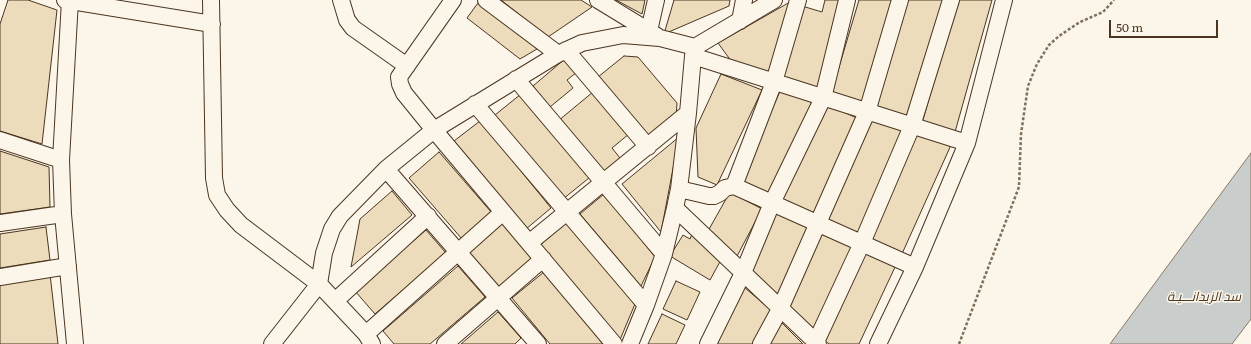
<!DOCTYPE html>
<html>
<head>
<meta charset="utf-8">
<style>
  body { margin:0 }
  #map { position:relative; width:1251px; height:344px; overflow:hidden; background:#fbf6e9; font-family:Literata,serif }
  canvas { display:block }
  .scale { position:absolute; left:1109px; top:20px; width:109px; height:18px; box-sizing:border-box; border:2px solid #4a3520; border-top:0; padding-left:5px; font-size:12px; line-height:14px; white-space:nowrap; color:#4a3520; -webkit-text-stroke:3px #fbf6e9; paint-order:stroke }
</style>
</head>
<body>
<div id="map">
<canvas width="1251" height="344"></canvas>
<div class="scale">50 m</div>
</div>
<script>
const c = document.querySelector('canvas').getContext('2d');
c.lineJoin = 'round';
function paint(path, color) { c.fillStyle = color; c.fill(path, 'evenodd'); }
const toPath = rows => new Path2D(rows.map(r => 'M' + r).join(''));
function stroke(path, color, width, dash) { c.strokeStyle = color; c.lineWidth = width; c.lineCap = dash ? 'butt' : 'round'; c.setLineDash(dash || []); c.stroke(path); }
function drawText(font, color, halo, rows, align = 'center') {
  c.font = font + ' Literata,Cairo,serif'; c.lineWidth = 3; c.setLineDash([]); c.textBaseline = 'middle'; c.strokeStyle = halo; c.fillStyle = color; for (const [text, x, y, turn = 0] of rows) {
    c.save(); c.translate(x, y); c.rotate((+turn || 0) * Math.PI / 180); c.textAlign = isNaN(turn) ? turn : align; if (halo) c.strokeText(text, 0, 0); c.fillText(text, 0, 0); c.restore();
  }
}
const water = toPath([
  [1251,153,1251,319,1232,344,1110,344,1251,153]
]);
const building = toPath([
  [8,0,28,0,57,10,42,144,0,131,0,24,8,0],
  [501,0,581,0,592,7,548,37,501,0],
  [616,0,645,0,642,14,616,0],
  [674,0,730,0,729,6,664,34,674,0],
  [825,0,844,0,819,90,782,80,802,6,822,12,825,0],
  [859,0,895,0,865,105,831,94,859,0],
  [907,0,945,0,910,120,876,109,907,0],
  [957,0,992,0,955,132,922,123,957,0],
  [790,2,769,74,734,65,718,43,790,2],
  [478,3,537,49,520,59,467,18,478,3],
  [624,56,638,57,677,103,676,118,649,139,598,77,624,56],
  [566,58,577,72,567,80,573,88,550,107,533,86,566,58],
  [721,74,762,90,717,185,698,177,696,128,721,74],
  [781,89,813,103,770,197,738,184,781,89],
  [593,92,629,134,612,148,624,163,606,178,558,121,593,92],
  [521,94,589,178,563,199,495,115,521,94],
  [825,104,857,118,814,215,781,200,825,104],
  [869,119,904,130,860,237,824,223,869,119],
  [480,121,551,208,526,229,454,141,480,121],
  [915,134,951,145,901,256,870,242,915,134],
  [679,137,661,232,622,184,679,137],
  [0,151,49,167,50,207,0,214,0,151],
  [439,152,492,213,462,239,409,178,439,152],
  [392,191,412,215,351,267,360,219,392,191],
  [730,192,762,209,736,258,708,231,730,192],
  [604,194,655,257,641,286,580,214,604,194],
  [775,212,808,227,778,297,749,267,775,212],
  [502,223,533,259,499,287,468,251,502,223],
  [566,223,635,304,619,342,539,246,566,223],
  [46,227,50,260,0,268,0,234,46,227],
  [426,230,446,253,375,314,355,291,426,230],
  [819,232,854,248,813,329,788,305,819,232],
  [692,234,722,258,710,280,670,256,683,235,690,239,692,234],
  [865,251,896,265,859,344,829,344,823,339,865,251],
  [458,266,485,297,430,344,394,344,383,331,458,266],
  [544,272,603,344,550,344,512,298,544,272],
  [50,274,58,344,0,344,0,283,50,274],
  [676,281,700,292,687,320,663,309,676,281],
  [744,287,772,311,753,344,715,344,744,287],
  [498,312,521,338,515,344,461,344,498,312],
  [662,314,685,325,676,344,648,344,662,314],
  [781,322,803,344,769,344,781,322]
]);
const path = toPath([
  [959,344,1019,187,1021,134,1028,86,1037,64,1049,45,1059,36,1080,22,1103,12,1114,0]
]);
const minor = toPath([
  [65,0,212,24],
  [70,0,61,160,63,214,75,344],
  [211,0,214,178,217,195,227,210,241,225,319,284,366,334,372,344],
  [341,0,347,20,353,28,407,66],
  [453,0,399,77,400,84,404,93,434,130,614,344],
  [486,0,558,54],
  [598,0,657,36],
  [740,21,744,0],
  [649,31,656,0],
  [566,50,648,147],
  [693,56,967,143],
  [516,79,664,254],
  [475,104,646,305],
  [0,140,61,160],
  [386,169,538,344],
  [734,186,774,82,798,0],
  [679,189,709,196,714,196,720,193,725,188,734,186,915,267],
  [675,208,818,344],
  [0,223,63,214],
  [529,243,688,113],
  [0,277,68,266],
  [335,301,428,216],
  [366,334,503,212],
  [272,344,319,284,324,253,332,229,340,216,386,169,434,130,558,54,582,43,623,35,660,38,695,47],
  [445,344,543,259],
  [630,344,646,305,664,254,675,208,679,189,688,113,693,56,695,47,774,0],
  [708,344,743,273,772,203,823,98,847,0],
  [761,344,780,309,867,112,900,0],
  [815,344,862,243,912,126,951,0],
  [878,344,915,267,967,143,1004,0]
]);
const waterNames = [
  ["سد الزيدانـــيـة",1204,297]
];
paint(water, '#c9cecd');
stroke(water, '#887966', 1);
paint(building, '#ecdcbc');
stroke(building, '#4a3520', 1);
stroke(minor, '#4a3520', 18);
stroke(path, '#7f6f5c', 2.5, [3, 2]);
stroke(minor, '#fbf6e9', 16);
drawText('italic 13px', '#4a3520', '#fbf6e9', waterNames);
</script>
</body>
</html>
